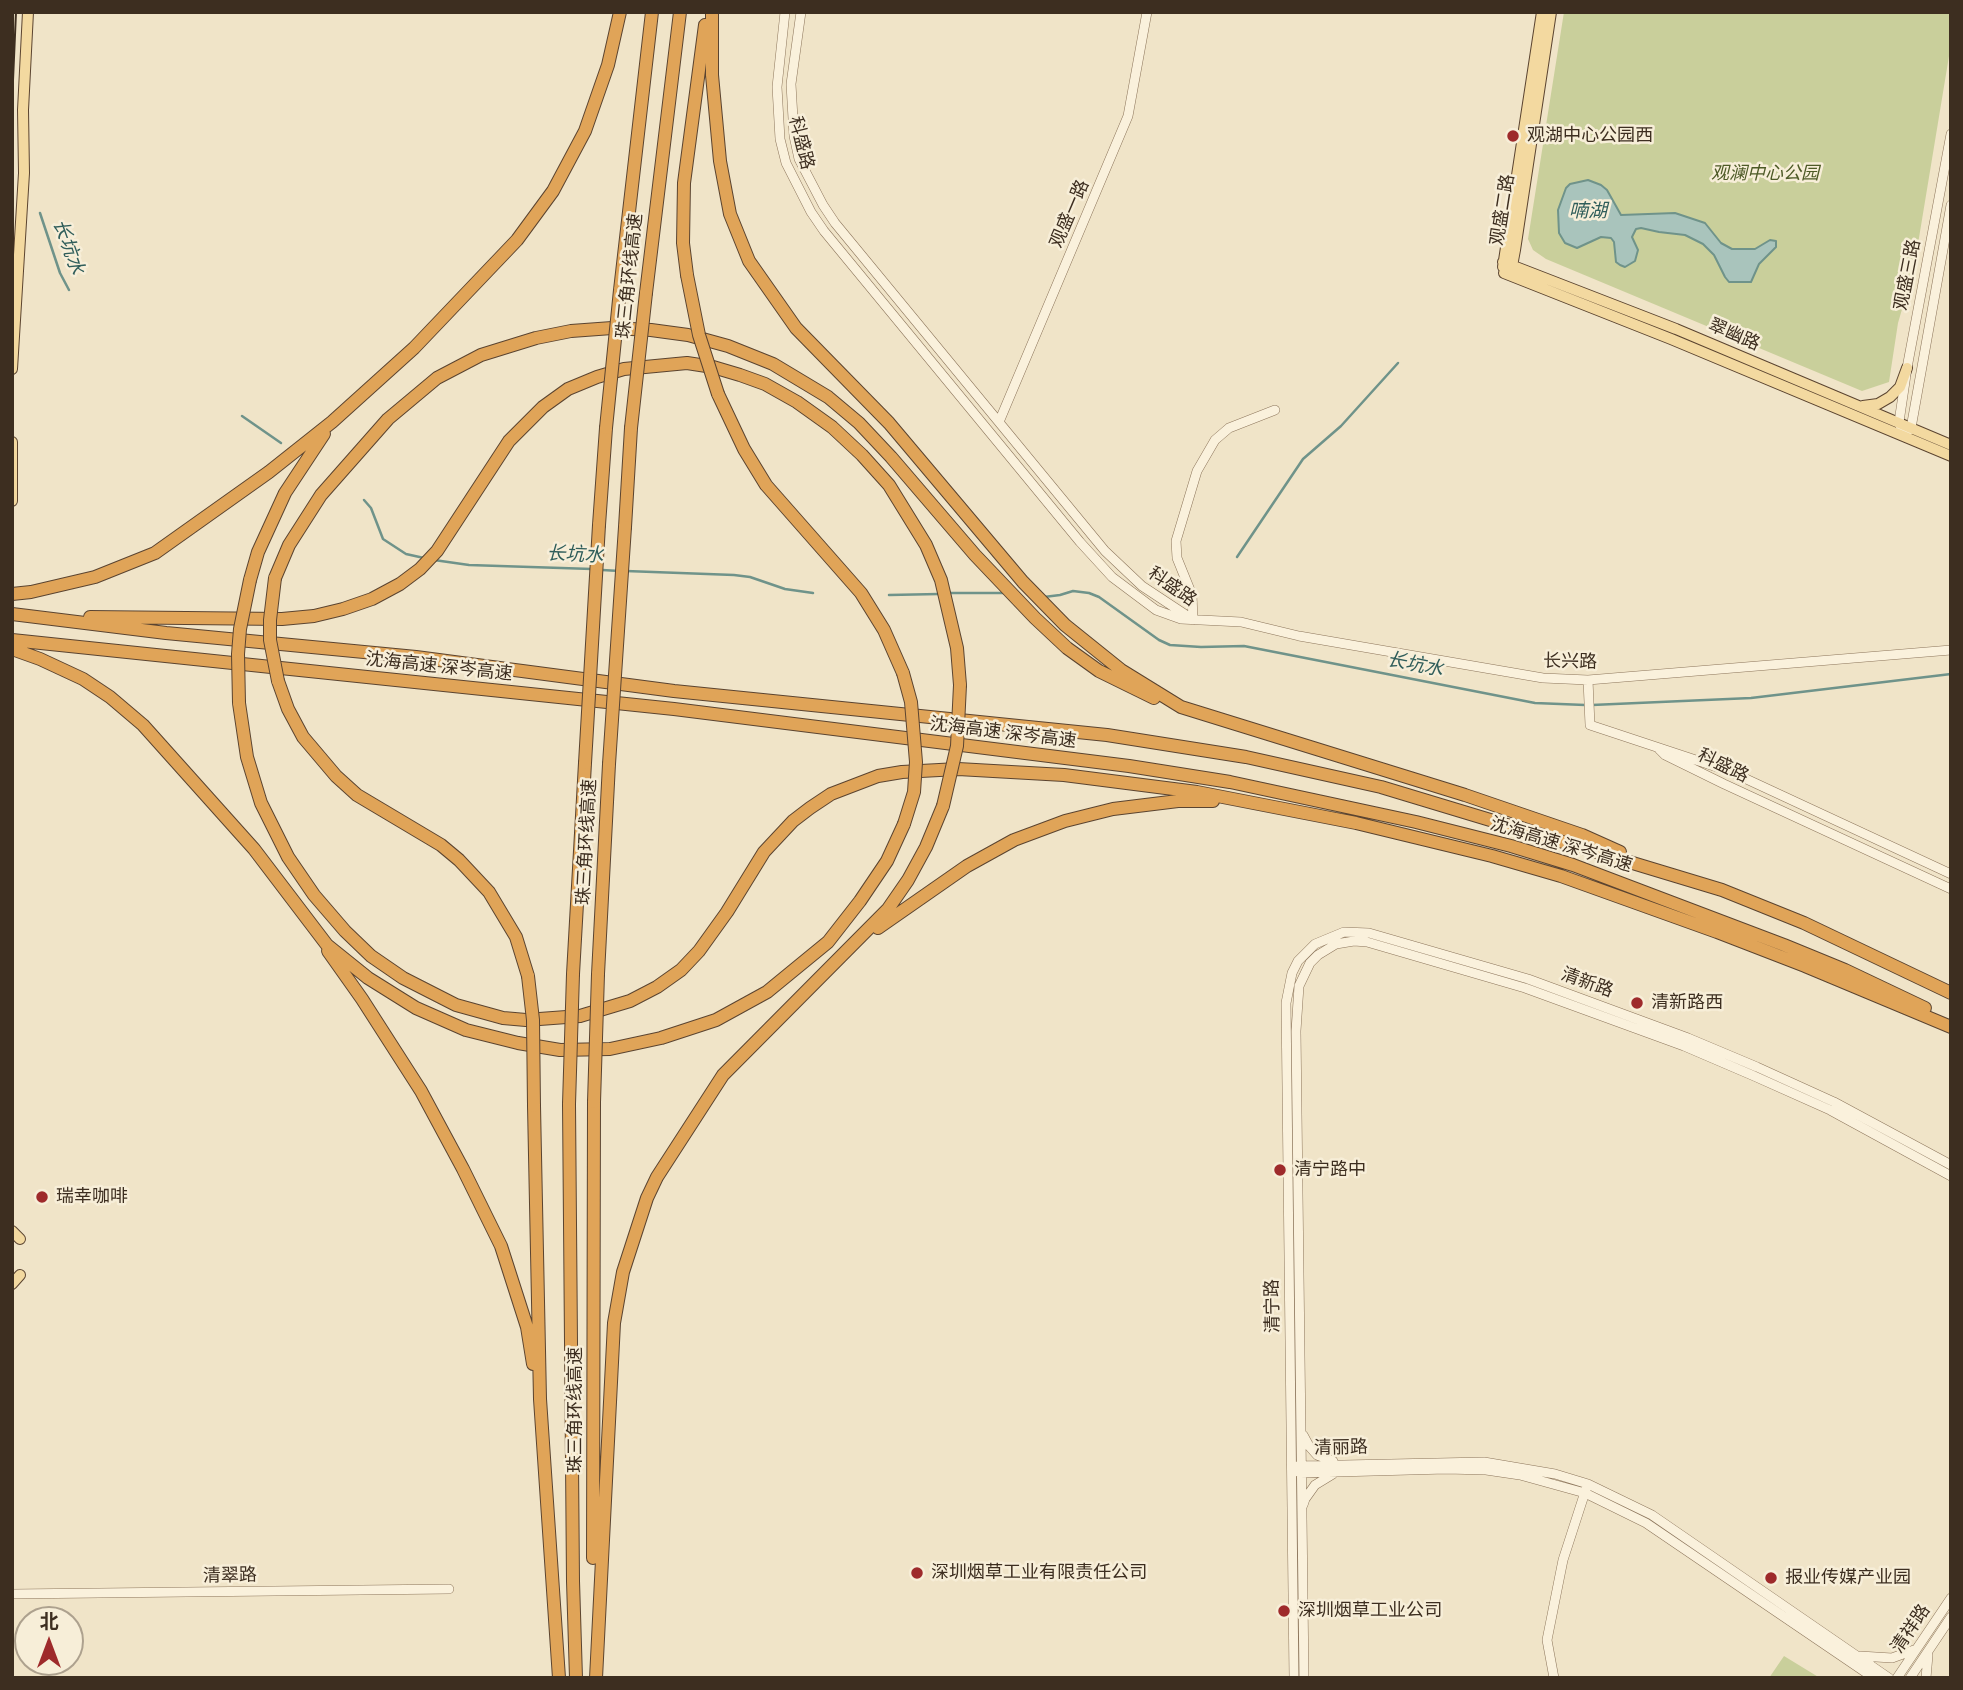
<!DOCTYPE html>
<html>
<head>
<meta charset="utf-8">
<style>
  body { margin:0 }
  #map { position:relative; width:1963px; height:1690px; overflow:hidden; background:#f0e4c8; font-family:Bitter,"Noto Sans SC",serif }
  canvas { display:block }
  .frame { position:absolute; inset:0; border:14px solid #3d2e20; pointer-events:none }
  .north { position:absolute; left:14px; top:1606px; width:70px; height:70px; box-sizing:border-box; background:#f7eed8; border:2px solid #ada18e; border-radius:50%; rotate:0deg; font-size:19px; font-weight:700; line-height:28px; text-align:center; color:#3d2e20 }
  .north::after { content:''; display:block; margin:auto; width:24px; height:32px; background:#9e2a2b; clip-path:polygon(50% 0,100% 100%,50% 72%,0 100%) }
</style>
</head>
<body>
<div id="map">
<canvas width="1963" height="1690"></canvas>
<div class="frame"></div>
<div class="north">北</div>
</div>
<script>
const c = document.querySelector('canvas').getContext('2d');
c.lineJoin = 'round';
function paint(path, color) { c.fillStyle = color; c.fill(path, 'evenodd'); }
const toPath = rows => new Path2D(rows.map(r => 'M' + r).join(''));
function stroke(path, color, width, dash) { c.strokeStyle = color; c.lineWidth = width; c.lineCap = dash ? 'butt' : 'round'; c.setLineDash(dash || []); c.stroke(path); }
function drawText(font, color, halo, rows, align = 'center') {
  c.font = font + ' Bitter,"Noto Sans SC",serif'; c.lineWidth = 5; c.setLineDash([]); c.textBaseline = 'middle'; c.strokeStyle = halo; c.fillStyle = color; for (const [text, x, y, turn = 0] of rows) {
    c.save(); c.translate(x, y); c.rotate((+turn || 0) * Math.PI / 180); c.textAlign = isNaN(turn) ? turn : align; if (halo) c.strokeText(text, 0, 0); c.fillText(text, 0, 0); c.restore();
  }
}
const green = toPath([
  [1564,12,1951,12,1951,44,1914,268,1898,323,1889,382,1862,391,1546,259,1533,250,1528,239],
  [1784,1656,1820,1678,1769,1678]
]);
const water = toPath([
  [1588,180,1601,185,1607,190,1621,215,1675,213,1705,223,1721,243,1732,249,1755,249,1770,240,1776,241,1776,247,1759,264,1751,282,1729,282,1725,277,1714,255,1703,244,1685,235,1659,232,1641,228,1636,229,1632,237,1638,250,1635,261,1625,267,1620,265,1616,262,1614,242,1611,238,1601,237,1577,248,1565,243,1559,233,1558,210,1566,188,1570,184,1588,180]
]);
const stream = toPath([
  [40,213,60,273,69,290],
  [242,416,281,443],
  [364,500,371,508,383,539,406,554,424,558],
  [1237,557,1303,459,1341,426,1398,363],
  [434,560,469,565,592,569],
  [602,570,620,571],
  [626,571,734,575,750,577,785,589,813,593],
  [949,593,1006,593],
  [889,595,939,594],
  [1044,597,1060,595,1073,591,1089,593,1099,597,1159,640,1170,645,1201,647,1244,646,1535,703,1585,705],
  [1592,705,1751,698,1951,674]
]);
const minor = toPath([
  [785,12,777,87,780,139,786,163,811,212,824,231,1080,542,1112,577,1156,610,1181,619,1241,622,1299,636,1543,678,1588,680,1951,650],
  [801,12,791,84,794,136,799,159,823,205,835,223,1105,551,1142,586,1192,619],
  [999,422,1128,116,1147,12],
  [1901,428,1899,422,1907,368,1951,134],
  [1908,431,1911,428,1951,205],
  [1193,620,1192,595,1177,558,1176,541,1197,471,1215,440,1229,428,1275,410],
  [1588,680,1590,725,1729,771,1951,874],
  [1659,749,1665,755,1724,784,1951,889],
  [1303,1435,1309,1446,1317,1455,1333,1461],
  [1297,1466,1484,1462,1555,1474,1588,1484,1652,1515,1889,1678],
  [1296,1471,1301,1473,1446,1469,1486,1470,1520,1475,1585,1493,1646,1523,1874,1678],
  [1303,1505,1305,1499,1315,1485,1333,1474],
  [12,1594,449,1589],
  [1860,1656,1892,1658,1914,1650],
  [1294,1678,1286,1003,1292,973,1298,961,1315,944,1344,932,1369,933,1528,979,1688,1038,1757,1067,1834,1102,1951,1165],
  [1304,1678,1296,1031,1299,986,1310,963,1318,955,1336,944,1354,941,1367,942,1525,988,1684,1046,1754,1076,1830,1110,1951,1176],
  [1554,1678,1547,1640,1563,1560,1586,1489],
  [1897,1678,1951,1598],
  [1910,1678,1951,1617],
  [1926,1678,1928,1655]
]);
const major = toPath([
  [1503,262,1676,329,1951,445],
  [1503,267,1542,12],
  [1509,269,1512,266,1515,250,1551,12],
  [1504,273,1671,339,1951,456],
  [12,369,24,173,23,110,28,12],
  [1863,406,1878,404,1890,397,1900,387,1907,368],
  [12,442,12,501],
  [12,1231,20,1239],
  [12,1284,20,1275]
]);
const highway = toPath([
  [712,12,712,75,720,161,730,214,749,261,796,328,889,423,1023,582,1065,625,1121,670,1181,707,1465,795,1582,835,1620,852],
  [687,275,683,243,684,183,705,25],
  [620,290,652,12],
  [646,293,680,12],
  [718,394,744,449,766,485,861,593,884,630,903,673],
  [599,525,606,428],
  [625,527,631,428],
  [275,578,289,545,321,495,388,419,437,378,481,355,536,338,571,331,612,328,651,330,688,335,728,346,773,364,828,397,859,423,891,457,975,555,1035,618,1067,648,1099,671,1154,698],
  [250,580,258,552,285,493,324,434],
  [12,594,31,592,95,577,155,553,269,472,332,422,414,348,517,240,553,191,585,131,608,65,620,12],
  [12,614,166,633,416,657,674,691,1107,735,1246,757,1381,787,1722,890,1804,923,1951,993],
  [90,617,282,619,314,616,343,609,372,599,400,584,420,569,437,551,509,441,543,407,568,389,597,377,624,369,687,363,713,367,740,375,765,384,797,402,832,427,862,455,889,485,926,545,941,580,957,648,960,685],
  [12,640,674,709,1129,766,1230,782,1416,822,1511,846,1573,865,1784,945,1845,970,1925,1008],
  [12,649,40,659,83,679,110,697,143,725,254,849,327,945,368,978,416,1008,466,1030,518,1043,560,1050,610,1049,661,1038,716,1020,767,992,828,942,860,901,887,861,904,824],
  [278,681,288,709,303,737,336,776,357,795,441,845,459,860,489,892,516,937,528,976],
  [239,703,247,757,261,803,288,857,314,895,345,931,371,956,403,978,456,1005,503,1018,526,1020,580,1016,630,1001,657,987,681,970,699,951,727,912,764,852,793,821,810,808,831,794,878,776,902,772,958,769,1064,775,1197,792,1356,823,1492,856,1561,876,1717,932,1805,966,1951,1027],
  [878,928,967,866,1014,840,1065,821,1113,809,1178,801,1213,801],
  [328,951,362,999,421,1091,463,1169,501,1246,527,1327,533,1364],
  [573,974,585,763],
  [598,974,609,764],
  [569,1104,573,1581,576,1678],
  [534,1106,540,1399,559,1678],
  [593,1558,594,1102],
  [596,1678,614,1323,623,1272,647,1198,657,1177,723,1075,888,909,908,880,926,847,943,806]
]);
const tram = toPath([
  [12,103,16,12]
]);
const highwayBridge = toPath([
  [687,275,699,335,718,394],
  [606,428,620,290],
  [631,428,646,293],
  [275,578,270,620,270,640,278,681],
  [903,673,911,702,916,762,914,792,904,824],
  [239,703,238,654,240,629,250,580],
  [585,763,599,525],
  [609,764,625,527],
  [943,806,957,746,960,685],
  [528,976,533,1020,534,1106],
  [594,1102,598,974],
  [569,1104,573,974]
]);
const markers = [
  [1513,136,7,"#9e2a2b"],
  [1637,1003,7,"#9e2a2b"],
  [1280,1170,7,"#9e2a2b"],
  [42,1197,7,"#9e2a2b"],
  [917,1573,7,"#9e2a2b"],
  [1771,1578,7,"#9e2a2b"],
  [1284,1611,7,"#9e2a2b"]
];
const poiNames = [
  ["观湖中心公园西",1527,136],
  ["清新路西",1651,1003],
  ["清宁路中",1294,1170],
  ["瑞幸咖啡",56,1197],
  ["深圳烟草工业有限责任公司",931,1573],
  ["报业传媒产业园",1785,1578],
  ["深圳烟草工业公司",1298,1611]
];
const streetNames = [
  ["科盛路",801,143,76],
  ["观盛二路",1503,210,-81],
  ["观盛一路",1070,214,-67],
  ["观盛三路",1908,275,-79],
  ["珠三角环线高速",630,276,-84],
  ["翠幽路",1734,335,23],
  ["科盛路",1172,587,35],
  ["长兴路",1570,662,1],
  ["沈海高速 深岑高速",439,667,6],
  ["沈海高速 深岑高速",1003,733,7],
  ["科盛路",1723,766,26],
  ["珠三角环线高速",587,842,-87],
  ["沈海高速 深岑高速",1561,845,17],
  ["清新路",1587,983,20],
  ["清宁路",1273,1306,-91],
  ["珠三角环线高速",576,1410,-90],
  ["清丽路",1341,1448,-1],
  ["清翠路",230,1576,-1],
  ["清祥路",1911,1629,-56]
];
const parkNames = [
  ["观澜中心公园",1765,174]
];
const waterNames = [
  ["喃湖",1588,212],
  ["长坑水",68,247,70],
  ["长坑水",575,555,2],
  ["长坑水",1415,665,11]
];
paint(green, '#c9cf9b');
paint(water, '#a9c4bc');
stroke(water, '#6f938a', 2);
stroke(stream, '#6f938a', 2.5);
stroke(minor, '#8d765c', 10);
stroke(major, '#5b4430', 12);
stroke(highway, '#5b4430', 14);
stroke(minor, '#faf1dc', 9);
stroke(major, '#f3d9a0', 10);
stroke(highway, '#e0a458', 12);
stroke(tram, '#3d2e20', 2);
stroke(highwayBridge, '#5b4430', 14, []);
stroke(highwayBridge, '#e0a458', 12);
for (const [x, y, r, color] of markers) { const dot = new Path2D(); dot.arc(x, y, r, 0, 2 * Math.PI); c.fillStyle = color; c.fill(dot); stroke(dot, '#f7eed8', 2.5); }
drawText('18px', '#3d2e20', '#f7eed8', poiNames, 'left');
drawText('18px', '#3d2e20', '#f7eed8', streetNames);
drawText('italic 18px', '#4d5a26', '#f7eed8', parkNames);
drawText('italic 19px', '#2f5d5a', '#f7eed8', waterNames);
</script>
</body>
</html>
